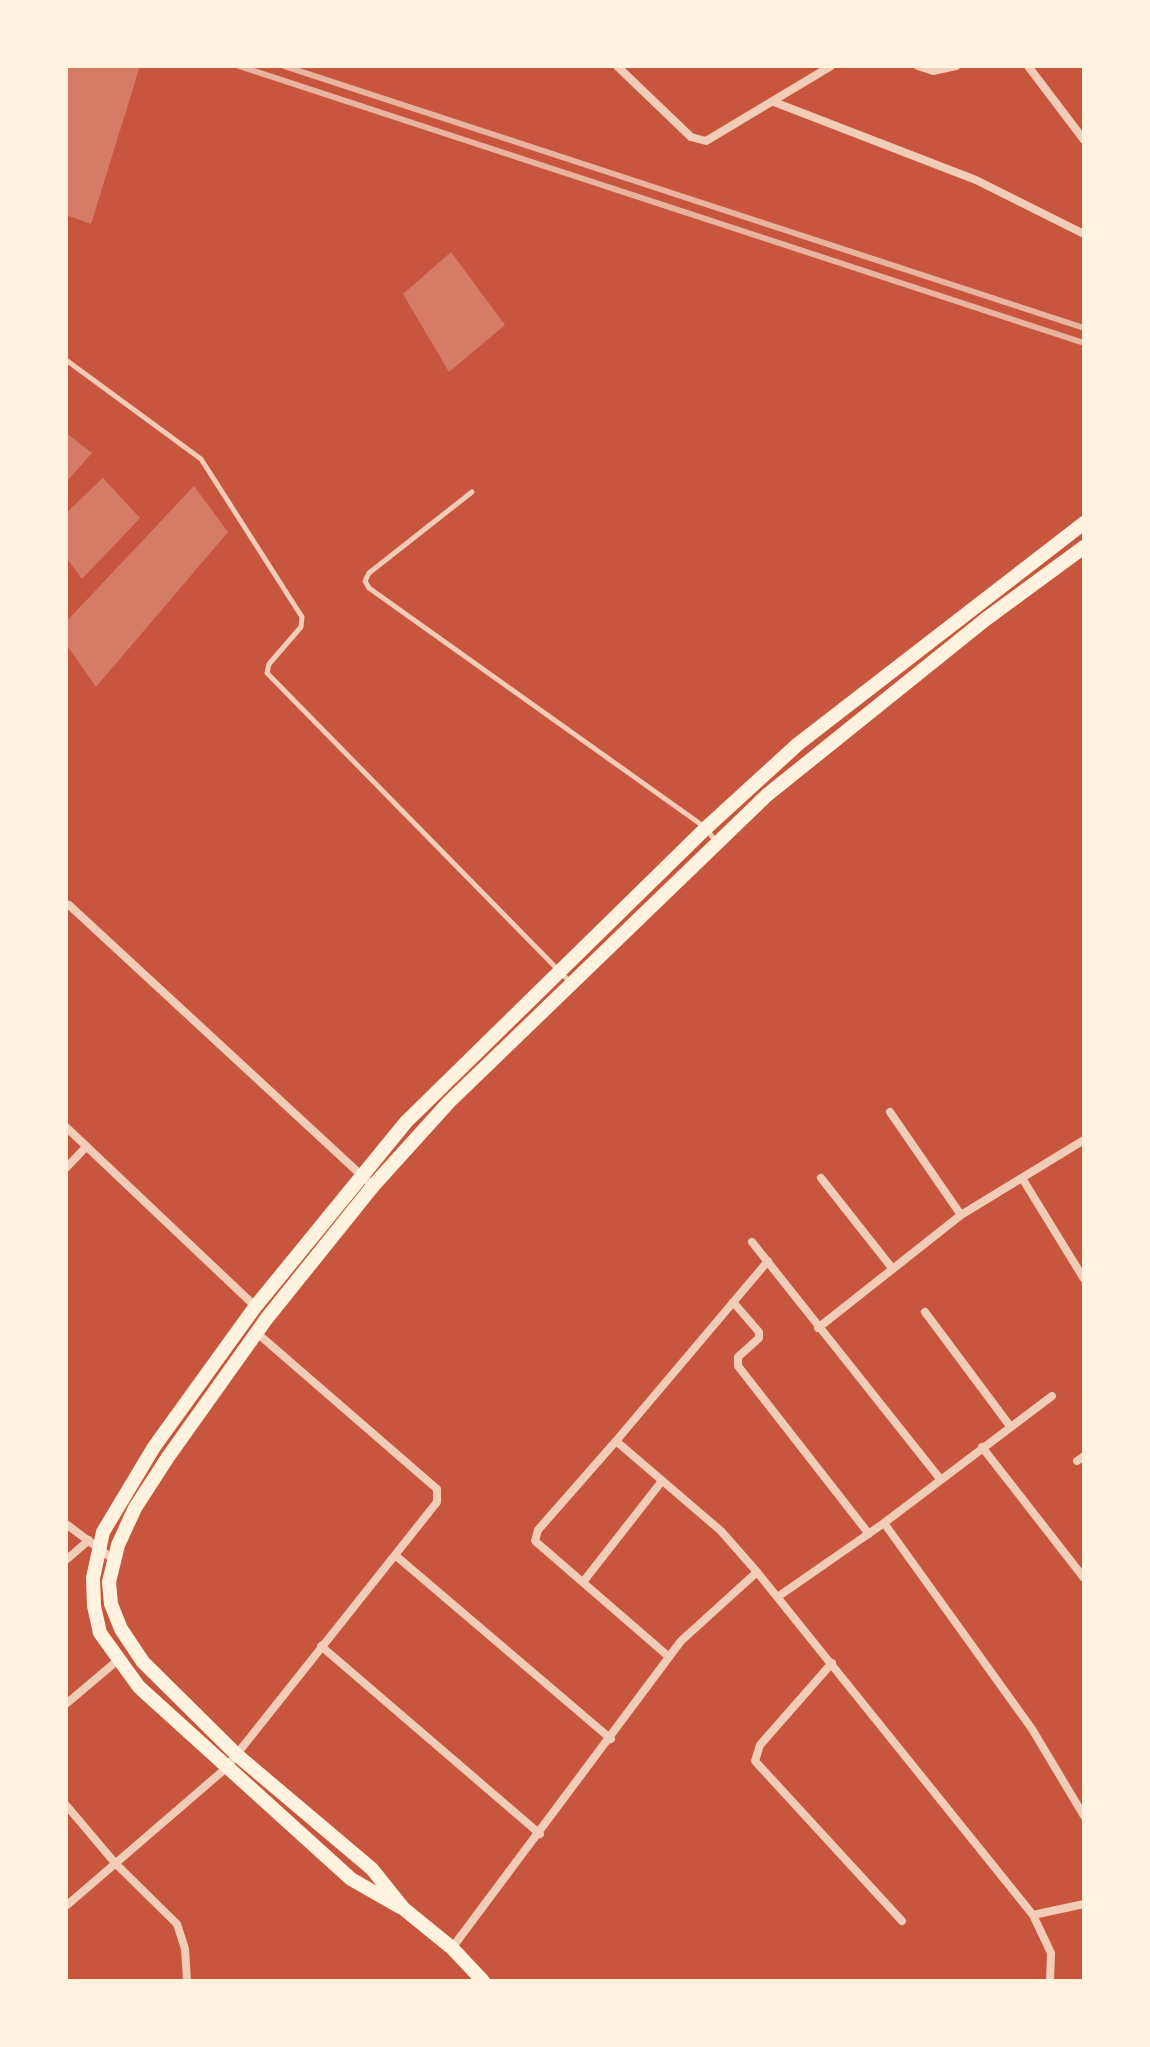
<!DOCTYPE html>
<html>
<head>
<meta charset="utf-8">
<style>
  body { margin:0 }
  #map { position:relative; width:1150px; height:2047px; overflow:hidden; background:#c8553d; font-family:"Golos Text",sans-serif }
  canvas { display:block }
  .frame { position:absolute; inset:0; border:68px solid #fff3e0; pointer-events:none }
</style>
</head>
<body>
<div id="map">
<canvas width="1150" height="2047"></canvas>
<div class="frame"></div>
</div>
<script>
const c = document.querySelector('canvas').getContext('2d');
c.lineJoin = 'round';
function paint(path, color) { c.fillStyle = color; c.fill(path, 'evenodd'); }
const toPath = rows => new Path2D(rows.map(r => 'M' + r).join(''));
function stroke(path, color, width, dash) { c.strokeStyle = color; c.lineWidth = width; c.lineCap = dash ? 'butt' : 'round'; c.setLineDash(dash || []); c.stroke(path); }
const building = toPath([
  [66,66,140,66,91,224,66,215],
  [451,252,505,325,449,372,403,294],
  [66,433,92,453,66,482],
  [103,478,140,518,82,579,66,557,66,513],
  [194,486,228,532,96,687,66,644,66,622]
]);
const service = toPath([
  [66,360,201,459,302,617,301,627,269,664,267,673,571,983],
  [472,492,369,573,365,581,369,588,706,828,716,842]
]);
const minor = toPath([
  [617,66,691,137,706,141,831,66],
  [918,66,933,71,956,66],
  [1028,66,1084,140],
  [774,102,976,180,1084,234],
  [69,905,373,1186],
  [890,1112,961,1215],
  [66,1127,257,1308],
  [66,1168,86,1147],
  [821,1178,892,1268],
  [1022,1178,1084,1279],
  [752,1242,941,1480],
  [733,1302,759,1332,759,1338,738,1357,738,1366,869,1534],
  [925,1312,1010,1426],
  [818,1328,961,1215,1084,1140],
  [257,1333,437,1489,437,1502,395,1555,611,1739],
  [616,1441,768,1261],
  [982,1447,1084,1578],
  [1077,1461,1084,1456],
  [884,1523,1032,1729,1084,1816],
  [66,1524,113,1559],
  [66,1560,89,1540],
  [583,1582,662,1481],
  [779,1596,884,1523,1052,1396],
  [321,1646,540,1834],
  [668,1656,535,1541,538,1530,616,1441,721,1531,757,1572],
  [832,1663,760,1745,755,1761,902,1921],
  [66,1704,118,1660],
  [66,1805,115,1863,177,1924,185,1949,187,1981],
  [66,1906,225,1769,395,1555],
  [1033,1915,1084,1904],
  [452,1948,681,1641,757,1572,1033,1915,1051,1953,1050,1981]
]);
const secondary = toPath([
  [400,1907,351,1879,139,1687,100,1633,94,1606,93,1578,103,1532,154,1447,255,1307,406,1122,706,828,798,744,1084,523],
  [483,1981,452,1948,404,1909,372,1869,237,1755,143,1662,121,1629,111,1604,109,1582,118,1545,135,1508,168,1457,267,1318,373,1186,449,1102,767,795,986,619,1084,547]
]);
const rail = toPath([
  [239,66,1084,343],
  [284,66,1084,328]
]);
paint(building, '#d67c66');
stroke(service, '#f1ccb7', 5);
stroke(minor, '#f1ccb7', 8);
stroke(secondary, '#fff3e0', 14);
stroke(rail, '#e9b49f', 6);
</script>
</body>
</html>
